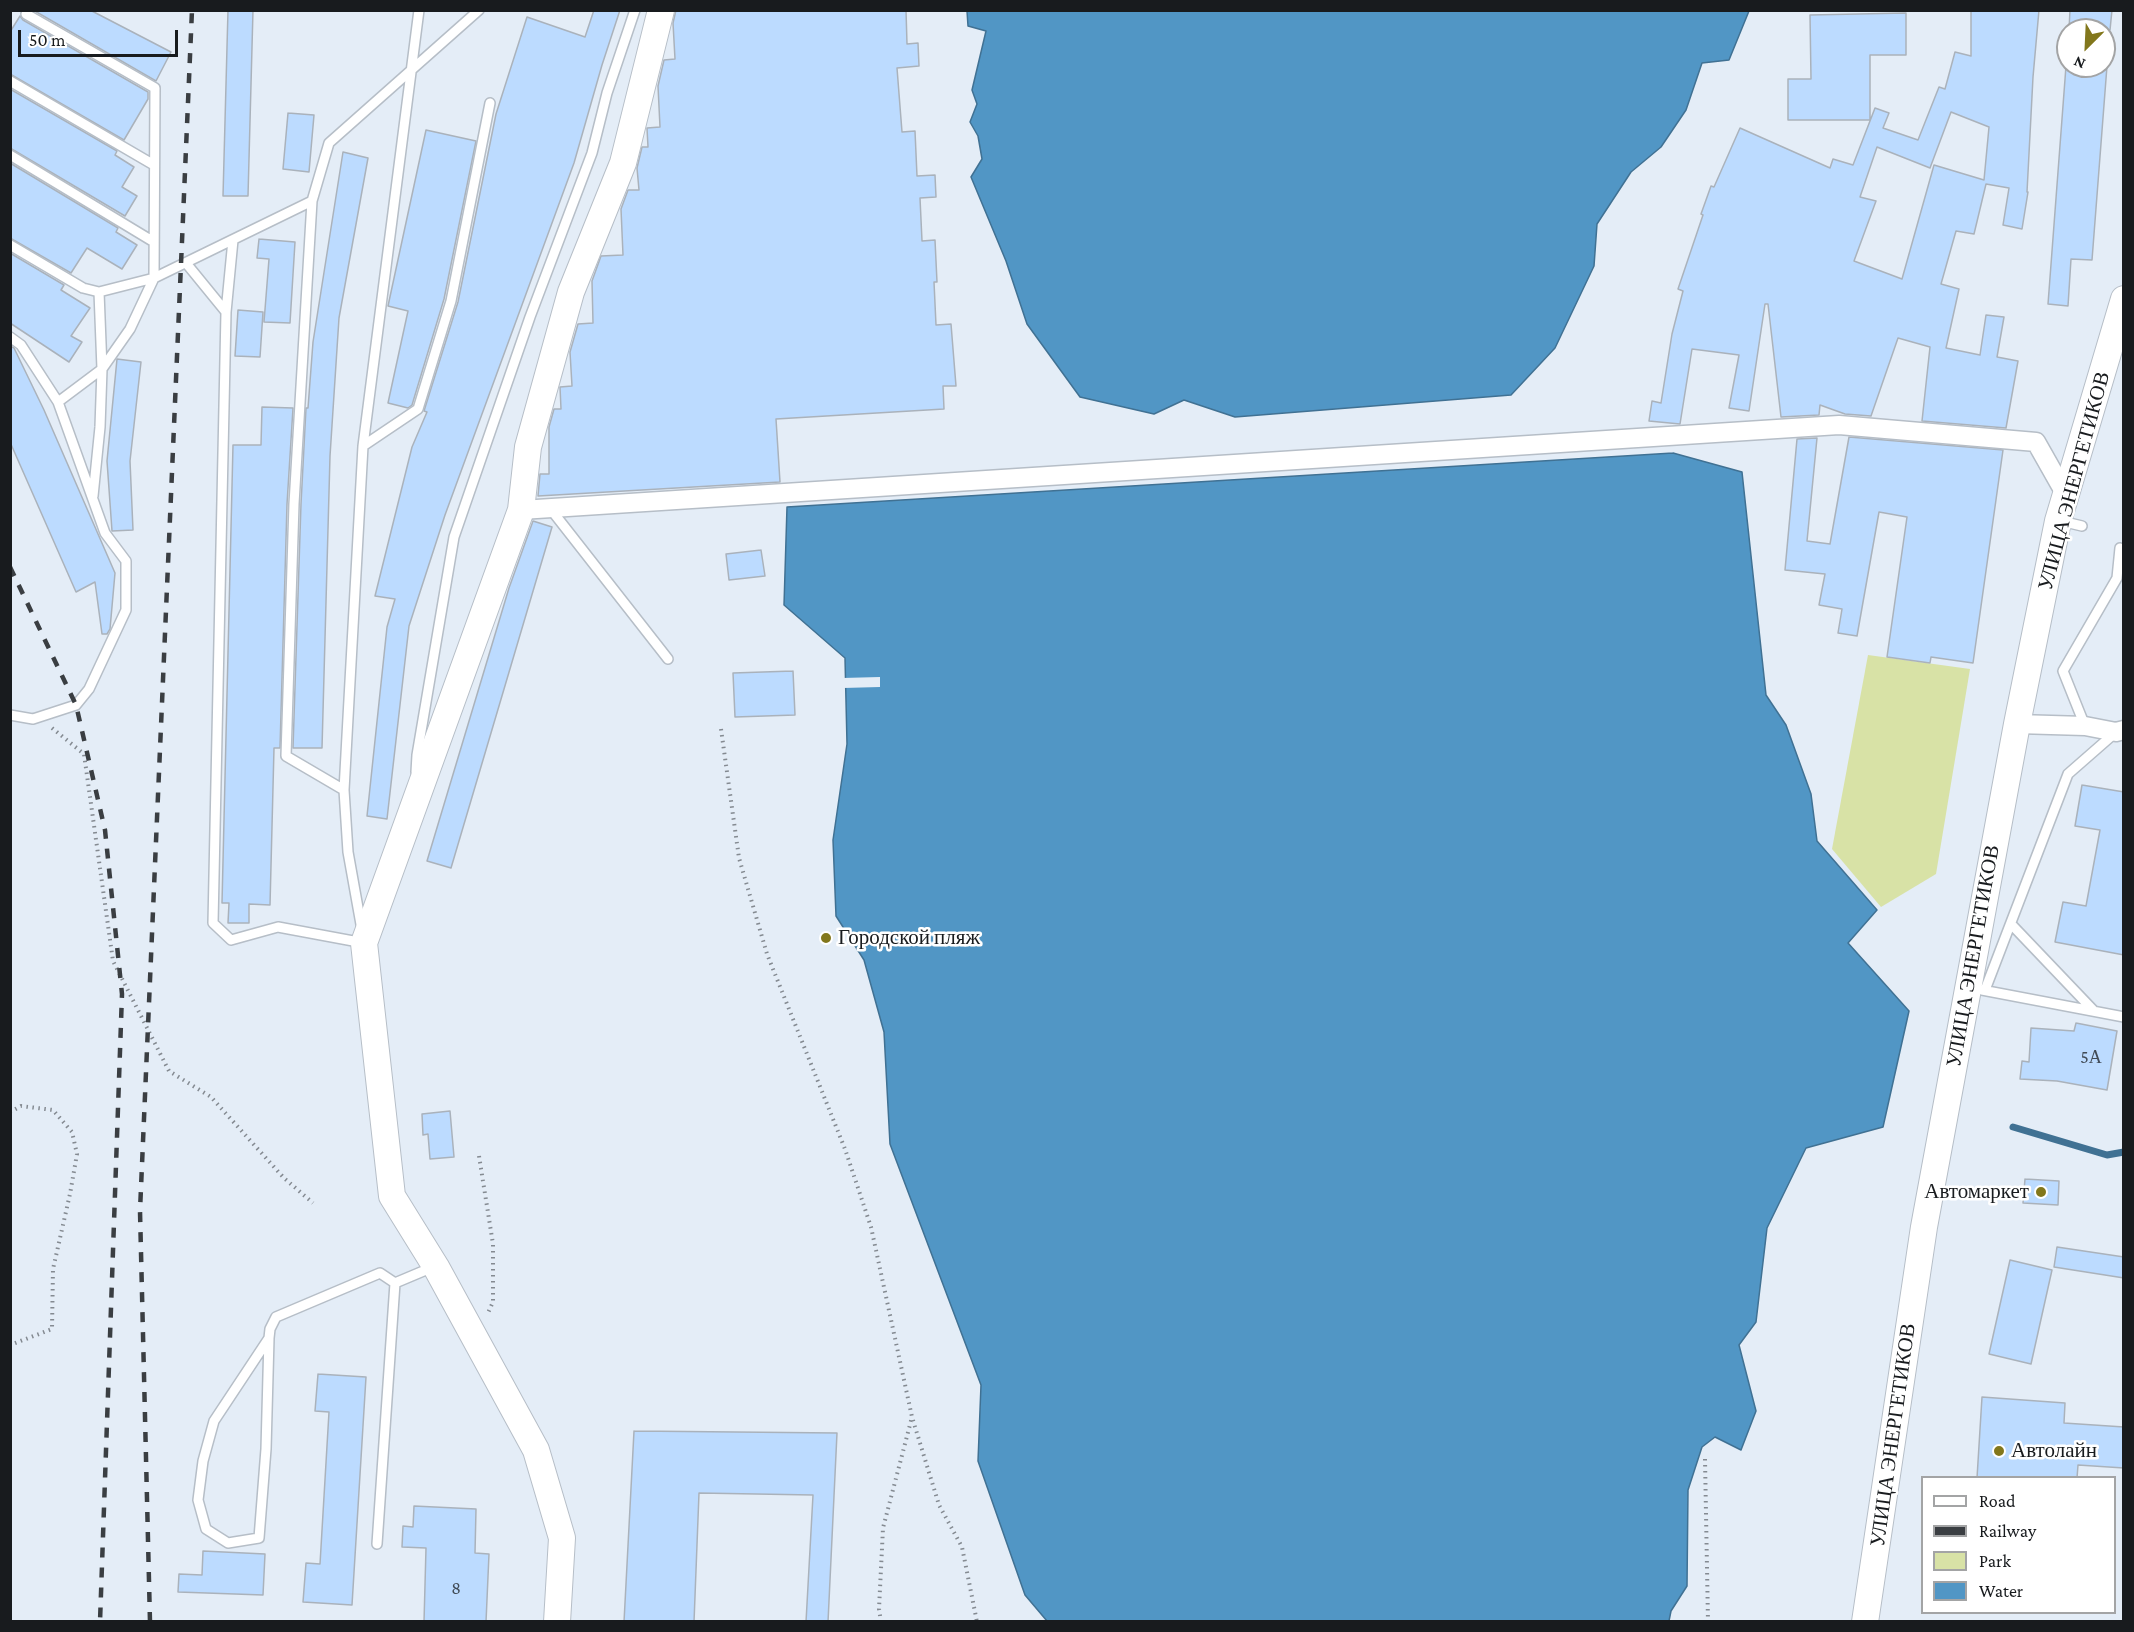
<!DOCTYPE html>
<html>
<head>
<meta charset="utf-8">
<style>
  body { margin:0 }
  #map { position:relative; width:2134px; height:1632px; overflow:hidden; background:#e4edf7; font-family:"Crimson Pro",serif }
  canvas { display:block }
  .frame { position:absolute; inset:0; border:12px solid #181b1e; pointer-events:none }
  .legend { position:absolute; left:1921px; top:1476px; width:195px; height:138px; box-sizing:border-box; background:#fff; border:2px solid #a3a4a5; margin:0; padding:8px 10px; list-style:none; font-size:18px; color:#181b1e }
  .legend li { display:flex; align-items:center; gap:12px; height:30px }
  .legend b { width:30px; border:2px solid #a3a4a5 }
  .north { position:absolute; left:2056px; top:18px; width:60px; height:60px; box-sizing:border-box; background:#fff; border:2px solid #a3a4a5; border-radius:50%; rotate:204deg; font-size:16px; font-weight:700; line-height:24px; text-align:center; color:#181b1e }
  .north::after { content:''; display:block; margin:auto; width:21px; height:27px; background:#82771c; clip-path:polygon(50% 0,100% 100%,50% 72%,0 100%) }
  .scale { position:absolute; left:18px; top:30px; width:160px; height:27px; box-sizing:border-box; border:3px solid #181b1e; border-top:0; padding-left:8px; font-size:18px; line-height:21px; white-space:nowrap; color:#181b1e; -webkit-text-stroke:4px #fff; paint-order:stroke }
</style>
</head>
<body>
<div id="map">
<canvas width="2134" height="1632"></canvas>
<div class="frame"></div>
<ul class="legend">
<li><b style="height:8px;background:#fff"></b>Road</li>
<li><b style="height:8px;background:#3a3e42"></b>Railway</li>
<li><b style="height:16px;background:#d8e2a6"></b>Park</li>
<li><b style="height:16px;background:#5196c5"></b>Water</li>
</ul>
<div class="north">N</div>
<div class="scale">50 m</div>
</div>
<script>
const c = document.querySelector('canvas').getContext('2d');
c.lineJoin = 'round';
function paint(path, color) { c.fillStyle = color; c.fill(path, 'evenodd'); }
const toPath = rows => new Path2D(rows.map(r => 'M' + r).join(''));
function stroke(path, color, width, dash) { c.strokeStyle = color; c.lineWidth = width; c.lineCap = dash ? 'butt' : 'round'; c.setLineDash(dash || []); c.stroke(path); }
function drawText(font, color, halo, rows, align = 'center') {
  c.font = font + ' "Crimson Pro",serif'; c.lineWidth = 5; c.setLineDash([]); c.textBaseline = 'middle'; c.strokeStyle = halo; c.fillStyle = color; for (const [text, x, y, turn = 0] of rows) {
    c.save(); c.translate(x, y); c.rotate((+turn || 0) * Math.PI / 180); c.textAlign = isNaN(turn) ? turn : align; if (halo) c.strokeText(text, 0, 0); c.fillText(text, 0, 0); c.restore();
  }
}
const green = toPath([
  [1868,655,1970,669,1936,874,1881,907,1832,849]
]);
const water = toPath([
  [967,11,967,10,1749,11,1729,60,1702,63,1686,110,1661,147,1631,172,1597,224,1594,266,1555,348,1511,395,1235,417,1184,400,1154,414,1080,397,1027,324,1006,261,971,177,982,159,978,136,970,122,977,104,972,90,986,31,968,26,967,11],
  [1673,453,1742,472,1766,695,1786,725,1811,794,1817,841,1877,910,1848,943,1909,1011,1883,1127,1806,1148,1767,1228,1756,1322,1739,1345,1756,1411,1741,1450,1715,1437,1702,1447,1688,1490,1687,1586,1671,1611,1669,1621,1047,1621,1025,1595,978,1461,981,1385,890,1144,884,1032,864,960,836,916,833,840,847,744,845,658,784,605,787,507,1673,453]
]);
const pier = toPath([
  [880,677,880,687,843,688,842,678]
]);
const stream = toPath([
  [2013,1127,2107,1155,2124,1152]
]);
const building = toPath([
  [33,10,90,10,171,52,156,81,33,10],
  [228,10,253,10,248,196,223,196,228,10],
  [594,10,620,10,602,65,574,163,445,515,409,626,387,819,367,816,387,627,395,599,375,596,412,447,427,412,424,411,458,302,496,114,527,17,585,37,594,10],
  [676,10,906,10,907,44,918,43,919,66,897,68,902,132,915,131,917,176,935,175,936,197,920,198,922,241,935,240,937,282,934,282,936,325,951,324,956,386,943,386,944,409,776,419,780,482,538,496,540,474,549,474,549,427,554,409,561,409,560,387,572,386,570,352,578,324,593,323,592,281,601,256,623,255,621,209,628,190,639,190,637,168,642,147,648,147,647,128,660,127,658,86,664,60,675,59,673,23,676,10],
  [1971,10,2039,10,2033,77,2027,192,2028,192,2022,229,2003,225,2009,188,1986,184,1974,234,1956,231,1941,284,1959,289,1946,348,1980,355,1986,315,2004,317,1997,357,2018,361,2006,428,1922,421,1930,347,1898,338,1871,416,1845,414,1820,405,1819,415,1781,417,1768,304,1765,304,1749,411,1729,408,1739,355,1692,349,1680,424,1649,421,1652,401,1661,403,1672,334,1683,291,1678,289,1703,215,1701,214,1711,186,1714,187,1740,128,1830,168,1833,159,1853,165,1875,108,1889,113,1883,128,1918,140,1939,87,1945,89,1955,52,1971,56,1971,10],
  [1951,112,1989,127,1984,180,1934,165,1902,279,1854,261,1876,201,1860,197,1877,147,1930,168,1951,112],
  [2070,10,2112,10,2110,30,2069,30,2070,10],
  [1906,13,1906,55,1870,55,1870,120,1788,120,1788,79,1811,79,1810,15,1906,13],
  [20,16,23,20,148,92,148,99,124,140,10,74,10,32,20,16],
  [2066,66,2107,66,2092,260,2071,259,2068,306,2048,304,2066,66],
  [10,89,117,151,115,155,134,167,122,187,137,196,125,216,10,148,10,89],
  [288,113,314,115,309,172,283,169,288,113],
  [426,130,476,141,444,299,412,405,408,408,388,403,408,311,388,306,426,130],
  [343,152,368,158,339,318,330,456,322,748,293,748,301,504,306,408,308,408,313,342,343,152],
  [10,163,118,228,116,232,137,245,122,269,87,248,71,273,10,238,10,163],
  [259,239,295,242,290,323,264,322,269,259,257,258,259,239],
  [10,253,64,285,61,290,90,308,71,336,82,342,69,362,10,323,10,253],
  [238,310,263,312,260,357,235,356,238,310],
  [10,346,14,348,44,410,115,573,110,629,107,634,102,634,95,582,76,592,10,442,10,346],
  [117,359,141,362,130,461,133,530,112,531,107,461,117,359],
  [262,407,293,408,287,504,280,748,274,748,270,905,249,904,249,923,228,923,229,903,222,903,233,445,261,445,262,407],
  [1849,437,2003,450,1973,663,1931,657,1930,663,1887,657,1907,517,1879,512,1857,636,1838,633,1842,609,1819,605,1825,574,1785,570,1797,439,1817,438,1807,541,1830,544,1849,437],
  [533,521,552,527,451,868,427,861,509,588,533,521],
  [761,550,765,576,729,580,726,554,761,550],
  [793,671,795,715,735,717,733,673,793,671],
  [2082,785,2124,792,2124,955,2055,942,2063,902,2086,906,2100,830,2075,826,2082,785],
  [2076,1023,2117,1031,2107,1090,2057,1081,2020,1079,2022,1061,2029,1062,2031,1028,2074,1031,2076,1023],
  [450,1111,454,1157,430,1159,428,1134,423,1135,422,1114,450,1111],
  [2025,1179,2059,1181,2058,1205,2023,1203,2025,1179],
  [2057,1247,2124,1257,2124,1278,2054,1267,2057,1247],
  [2010,1260,2052,1270,2031,1364,1989,1354,2010,1260],
  [318,1374,366,1377,352,1605,303,1602,306,1563,320,1564,329,1412,315,1411,318,1374],
  [1982,1397,2065,1403,2064,1423,2124,1427,2124,1468,2078,1465,2077,1478,1977,1478,1982,1397],
  [634,1431,837,1433,828,1622,806,1622,813,1495,699,1493,694,1622,624,1622,634,1431],
  [414,1506,476,1509,475,1553,489,1554,486,1622,424,1622,426,1548,402,1547,403,1526,413,1527,414,1506],
  [203,1551,265,1554,263,1595,178,1592,179,1574,202,1575,203,1551]
]);
const path = toPath([
  [52,728,84,754,113,961,169,1071,211,1097,284,1178,313,1203],
  [721,729,739,858,767,954,845,1149,871,1227,912,1417,939,1505,962,1547,977,1622],
  [10,1112,21,1106,53,1110,72,1132,77,1154,70,1194,53,1269,52,1329,10,1345],
  [479,1156,493,1244,493,1302,487,1315],
  [1705,1459,1708,1622],
  [881,1622,879,1609,883,1528,912,1417]
]);
const lane = toPath([
  [10,81,154,165],
  [10,155,154,242],
  [312,201,294,504,286,756,344,790],
  [233,240,226,312,213,923,231,940,278,927,364,943],
  [10,245,83,288,99,292,154,278,155,88,26,14],
  [186,263,226,312],
  [10,337,21,345,58,402,105,533,126,561,126,610,89,689,76,705,33,719,10,715],
  [58,402,102,369,130,329,154,278,312,201,329,143,479,10],
  [363,446,418,409,451,301,490,103],
  [93,496,100,427,102,369,99,292],
  [549,507,668,659],
  [2061,521,2082,526],
  [2085,726,2063,671,2117,578,2120,548],
  [416,772,417,755,454,537,530,317,592,153,607,93,635,10],
  [2011,924,2094,1011],
  [362,930,348,852,344,790,363,446,419,10],
  [1982,990,2124,1017],
  [1985,990,2068,774,2116,732],
  [269,1338,214,1421,203,1461,198,1500,206,1529,228,1543,259,1538,266,1449,269,1338,270,1329,276,1317,380,1273,395,1283],
  [377,1544,395,1283,433,1267]
]);
const street = toPath([
  [521,510,1839,425,2036,442,2066,495],
  [2017,724,2085,726,2116,732,2124,730]
]);
const secondary = toPath([
  [557,1622,562,1538,536,1450,436,1267,392,1196,364,943,521,510,528,447,571,292,623,163,661,10],
  [1865,1622,1924,1227,2017,724,2058,521,2124,299]
]);
const rail = toPath([
  [10,567,76,705,105,830,122,994,100,1622],
  [150,1622,140,1211,192,10]
]);
const markers = [
  [826,938,6,"#82771c"],
  [2041,1192,6,"#82771c"],
  [1999,1451,6,"#82771c"]
];
const numberNames = [
  ["5А",2091,1057],
  ["8",456,1588]
];
const streetNames = [
  ["УЛИЦА ЭНЕРГЕТИКОВ",2074,481,-75],
  ["УЛИЦА ЭНЕРГЕТИКОВ",1973,956,-80],
  ["УЛИЦА ЭНЕРГЕТИКОВ",1893,1435,-82]
];
const poiNames = [
  ["Городской пляж",838,938],
  ["Автомаркет",2029,1192,"right"],
  ["Автолайн",2011,1451]
];
paint(green, '#d8e2a6');
paint(water, '#5196c5');
stroke(water, '#407193', 1.5);
paint(pier, '#e4edf7');
stroke(stream, '#407193', 7);
paint(building, '#bcdbff');
stroke(building, '#aab2bb', 1.5);
stroke(lane, '#b6bec7', 12);
stroke(street, '#b6bec7', 21);
stroke(secondary, '#b6bec7', 28);
stroke(path, '#848a91', 4, [1.5, 4.5]);
stroke(lane, '#fff', 9);
stroke(street, '#fff', 18);
stroke(secondary, '#fff', 26);
stroke(rail, '#3a3e42', 4.5, [10, 10]);
for (const [x, y, r, color] of markers) { const dot = new Path2D(); dot.arc(x, y, r, 0, 2 * Math.PI); c.fillStyle = color; c.fill(dot); stroke(dot, '#fff', 2); }
drawText('18px', '#414b56', null, numberNames);
drawText('21px', '#181b1e', '#fff', streetNames);
drawText('21px', '#181b1e', '#fff', poiNames, 'left');
</script>
</body>
</html>
